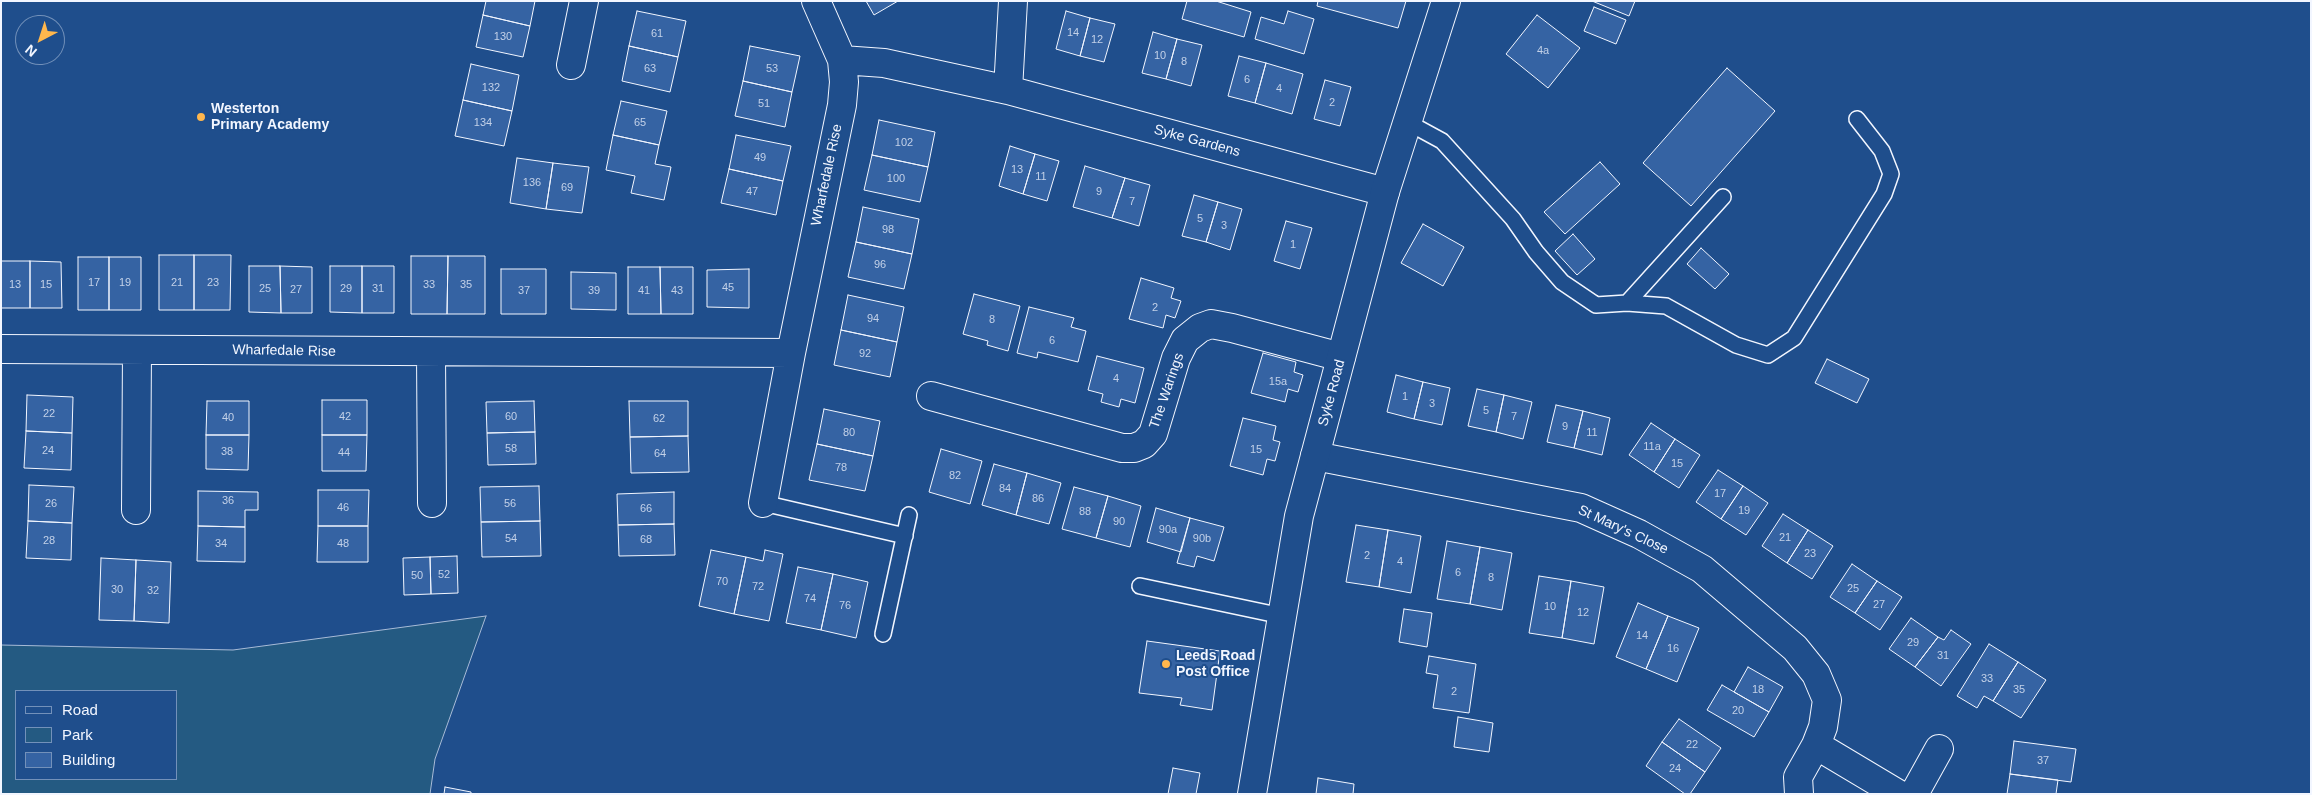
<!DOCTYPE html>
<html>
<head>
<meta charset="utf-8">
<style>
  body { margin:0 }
  #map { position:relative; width:2312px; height:795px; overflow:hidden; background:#1f4e8c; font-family:Helvetica,sans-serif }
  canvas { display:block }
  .frame { position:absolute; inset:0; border:2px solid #f2f6ff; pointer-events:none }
  .legend { position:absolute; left:15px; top:690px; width:162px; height:90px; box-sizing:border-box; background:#1f4e8c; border:1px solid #7391ba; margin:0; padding:6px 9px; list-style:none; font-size:15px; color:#f2f6ff }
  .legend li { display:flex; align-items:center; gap:10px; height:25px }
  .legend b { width:25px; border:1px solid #7391ba }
  .north { position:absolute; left:15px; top:15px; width:50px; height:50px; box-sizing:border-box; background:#1f4e8c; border:1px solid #7391ba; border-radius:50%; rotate:220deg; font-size:14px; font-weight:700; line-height:20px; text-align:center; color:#f2f6ff }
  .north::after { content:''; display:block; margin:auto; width:18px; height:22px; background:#ffb74d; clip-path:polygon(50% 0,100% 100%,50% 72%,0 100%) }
</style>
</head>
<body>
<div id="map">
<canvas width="2312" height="795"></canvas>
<div class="frame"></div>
<ul class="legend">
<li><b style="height:6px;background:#1f4e8c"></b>Road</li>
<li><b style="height:14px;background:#245a82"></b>Park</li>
<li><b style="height:14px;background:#3563a3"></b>Building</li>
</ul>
<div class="north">N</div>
</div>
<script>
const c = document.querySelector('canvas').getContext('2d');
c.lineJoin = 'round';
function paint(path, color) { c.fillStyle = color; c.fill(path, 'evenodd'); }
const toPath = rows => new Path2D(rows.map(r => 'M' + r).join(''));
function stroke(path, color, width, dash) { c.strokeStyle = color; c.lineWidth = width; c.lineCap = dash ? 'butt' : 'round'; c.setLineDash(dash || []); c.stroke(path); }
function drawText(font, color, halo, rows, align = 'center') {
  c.font = font + ' Helvetica,sans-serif'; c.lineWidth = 4; c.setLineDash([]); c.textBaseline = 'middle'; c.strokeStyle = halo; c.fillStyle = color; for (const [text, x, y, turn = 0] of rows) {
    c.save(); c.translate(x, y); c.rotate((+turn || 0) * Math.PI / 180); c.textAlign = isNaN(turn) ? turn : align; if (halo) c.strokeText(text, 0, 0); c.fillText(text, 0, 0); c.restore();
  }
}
const green = toPath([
  [486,616,435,759,430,794,1,794,1,645,233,650,486,616],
  [16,691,176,691,176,779,16,779,16,691]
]);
const building = toPath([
  [486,1,535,1,530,26,483,15,486,1],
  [866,1,898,1,874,15,866,1],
  [1187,1,1216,1,1251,12,1244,37,1182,19,1187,1],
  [1318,1,1406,1,1398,28,1317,6,1318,1],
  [1592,1,1635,1,1629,16,1592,1],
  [1594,7,1626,20,1616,44,1584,31,1594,7],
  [637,11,686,21,678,57,629,46,637,11],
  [1066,11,1090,18,1080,56,1056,49,1066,11],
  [1288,11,1314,19,1304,54,1255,39,1261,17,1284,24,1288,11],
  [483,15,530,26,523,57,476,47,483,15],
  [1537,15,1580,48,1548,88,1506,54,1537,15],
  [1090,18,1115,24,1104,62,1080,56,1090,18],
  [1153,32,1177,39,1166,79,1142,73,1153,32],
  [1177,39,1202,45,1191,86,1166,79,1177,39],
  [629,46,678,57,670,92,622,81,629,46],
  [750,46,800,56,792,92,743,81,750,46],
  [1239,56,1266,63,1255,103,1228,96,1239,56],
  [1266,63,1303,74,1292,114,1255,103,1266,63],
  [471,64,519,75,512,111,463,100,471,64],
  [1727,68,1775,111,1691,206,1643,163,1727,68],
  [1325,80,1351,87,1340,126,1314,119,1325,80],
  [743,81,792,92,785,127,735,116,743,81],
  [463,100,512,111,504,146,455,136,463,100],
  [621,101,667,111,659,145,613,135,621,101],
  [879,120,935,132,928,167,872,155,879,120],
  [613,135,659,145,655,164,671,167,664,200,631,193,635,176,606,170,613,135],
  [736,135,791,146,783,181,729,169,736,135],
  [1010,146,1035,154,1023,194,999,186,1010,146],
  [1035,154,1059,161,1047,201,1023,194,1035,154],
  [872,155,928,167,920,202,864,190,872,155],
  [517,158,553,163,546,209,510,203,517,158],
  [1600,162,1620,184,1565,234,1544,212,1600,162],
  [553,163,589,167,582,213,546,209,553,163],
  [1085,166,1125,178,1112,218,1073,207,1085,166],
  [729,169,783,181,776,215,721,203,729,169],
  [1125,178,1150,185,1139,226,1112,218,1125,178],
  [1194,195,1218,202,1206,242,1182,236,1194,195],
  [1218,202,1242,209,1230,250,1206,242,1218,202],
  [863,207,919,219,912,254,856,242,863,207],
  [1286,221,1312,228,1300,269,1274,261,1286,221],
  [1423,224,1464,247,1443,286,1401,263,1423,224],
  [1573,234,1595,259,1577,275,1555,251,1573,234],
  [856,242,912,254,904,289,848,277,856,242],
  [1701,248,1729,274,1715,289,1687,264,1701,248],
  [159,255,194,255,194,310,159,310,159,255],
  [194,255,231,255,230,310,194,310,194,255],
  [411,256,448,256,447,314,411,314,411,256],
  [448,256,485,256,485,314,447,314,448,256],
  [78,257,109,257,109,310,78,310,78,257],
  [109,257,141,257,141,310,109,310,109,257],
  [1,261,30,261,30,308,1,308,1,261],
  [30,261,61,262,62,308,30,308,30,261],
  [249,266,280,266,281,313,249,312,249,266],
  [280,266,312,267,312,313,281,313,280,266],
  [330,266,362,266,362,313,330,312,330,266],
  [362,266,394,266,394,313,362,313,362,266],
  [628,267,660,267,661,314,628,314,628,267],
  [660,267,693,267,693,314,661,314,660,267],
  [501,269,546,269,546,314,501,314,501,269],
  [749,269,749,308,707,307,707,270,749,269],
  [571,272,616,273,616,310,571,309,571,272],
  [1141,278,1174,288,1171,298,1181,301,1175,318,1166,315,1163,328,1129,319,1141,278],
  [974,294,1020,306,1008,351,987,345,988,341,963,334,974,294],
  [848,295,904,307,897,342,841,330,848,295],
  [1029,307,1074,318,1071,327,1086,331,1078,362,1038,352,1037,358,1017,353,1029,307],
  [841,330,897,342,890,377,834,365,841,330],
  [1263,353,1296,362,1294,372,1303,375,1298,392,1288,389,1285,402,1251,393,1263,353],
  [1097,356,1144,368,1135,403,1121,399,1119,407,1101,402,1103,394,1088,390,1097,356],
  [1827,359,1869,379,1857,403,1815,383,1827,359],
  [1396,375,1423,382,1414,419,1387,412,1396,375],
  [1423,382,1450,388,1442,425,1414,419,1423,382],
  [1477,389,1504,395,1496,432,1468,426,1477,389],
  [27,395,73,397,72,433,26,431,27,395],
  [1504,395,1532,402,1523,439,1496,432,1504,395],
  [322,400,367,400,367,435,322,435,322,400],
  [207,401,249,401,249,435,206,435,207,401],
  [534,401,535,432,487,433,486,402,534,401],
  [629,401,688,401,688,436,630,437,629,401],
  [1556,405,1583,411,1574,448,1547,442,1556,405],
  [824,409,880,421,873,456,817,444,824,409],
  [1583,411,1610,418,1602,455,1574,448,1583,411],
  [1243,418,1276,426,1273,440,1280,442,1275,461,1267,459,1263,475,1230,466,1243,418],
  [1651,423,1675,439,1654,472,1629,455,1651,423],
  [26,431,72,433,71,470,24,468,26,431],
  [535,432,536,464,488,465,487,433,535,432],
  [206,435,249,435,248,470,206,469,206,435],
  [322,435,367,435,366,471,322,471,322,435],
  [688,436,689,472,631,473,630,437,688,436],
  [1675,439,1700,455,1679,488,1654,472,1675,439],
  [817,444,873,456,865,491,809,480,817,444],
  [941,449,982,461,970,504,929,492,941,449],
  [994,464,1027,473,1016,515,982,505,994,464],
  [1718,470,1743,486,1721,519,1696,502,1718,470],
  [1027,473,1061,483,1049,524,1016,515,1027,473],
  [29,485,74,487,72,523,28,521,29,485],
  [539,486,540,521,481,522,480,487,539,486],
  [1743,486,1768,503,1746,535,1721,519,1743,486],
  [1074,487,1108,496,1096,538,1062,529,1074,487],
  [318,490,369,490,368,526,318,526,318,490],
  [198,491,258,492,258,510,245,510,245,527,198,526,198,491],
  [674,492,674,524,618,525,617,494,674,492],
  [1108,496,1141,506,1130,547,1096,538,1108,496],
  [1156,508,1190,518,1181,552,1147,542,1156,508],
  [1783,514,1808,530,1787,563,1762,546,1783,514],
  [1190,518,1224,527,1214,561,1197,556,1194,567,1177,563,1190,518],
  [28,521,72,523,71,560,26,558,28,521],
  [540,521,541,556,482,557,481,522,540,521],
  [674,524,675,555,619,556,618,525,674,524],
  [1356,525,1388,530,1379,587,1346,582,1356,525],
  [198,526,245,527,245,562,197,561,198,526],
  [318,526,368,526,368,562,317,562,318,526],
  [1388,530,1421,536,1411,593,1379,587,1388,530],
  [1808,530,1833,546,1812,579,1787,563,1808,530],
  [1447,541,1480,547,1470,604,1437,599,1447,541],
  [1480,547,1512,553,1502,610,1470,604,1480,547],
  [711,550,746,557,734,614,699,606,711,550],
  [765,550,783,554,769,621,734,614,746,557,763,561,765,550],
  [457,556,458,593,431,594,430,557,457,556],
  [430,557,431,594,404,595,403,558,430,557],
  [101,558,136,560,134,621,99,620,101,558],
  [136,560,171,562,169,623,134,621,136,560],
  [1852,564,1877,581,1855,613,1830,597,1852,564],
  [798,567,833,574,821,630,786,623,798,567],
  [833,574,868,582,856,638,821,630,833,574],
  [1539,576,1571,581,1562,638,1529,633,1539,576],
  [1571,581,1604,587,1594,644,1562,638,1571,581],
  [1877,581,1902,597,1880,630,1855,613,1877,581],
  [1638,603,1668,616,1646,669,1616,657,1638,603],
  [1404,609,1432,613,1427,647,1399,642,1404,609],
  [1668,616,1699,628,1677,682,1646,669,1668,616],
  [1911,618,1938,637,1915,667,1889,649,1911,618],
  [1951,630,1971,644,1941,686,1915,667,1938,637,1944,640,1951,630],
  [1147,641,1220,651,1212,710,1180,705,1182,698,1139,693,1147,641],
  [1989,644,2018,662,1993,701,1984,696,1977,708,1957,696,1989,644],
  [1429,656,1476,664,1469,713,1433,708,1438,675,1426,673,1429,656],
  [2018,662,2046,680,2021,718,1993,701,2018,662],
  [1748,667,1783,687,1769,712,1734,692,1748,667],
  [1722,685,1769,712,1754,737,1707,710,1722,685],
  [1458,717,1493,723,1489,752,1454,747,1458,717],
  [1679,719,1721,748,1705,772,1662,742,1679,719],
  [2014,741,2076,749,2071,782,2010,774,2014,741],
  [1662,742,1705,772,1690,794,1685,794,1646,766,1662,742],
  [1173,768,1200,773,1196,794,1168,794,1173,768],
  [2010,774,2058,780,2056,794,2007,794,2010,774],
  [1318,778,1354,784,1353,794,1316,794,1318,778],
  [445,787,471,792,471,794,444,794,445,787]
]);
const service = toPath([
  [1407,122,1442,141,1513,219,1536,252,1562,282,1596,305,1627,303,1666,306,1736,345,1768,355,1794,338,1884,194,1891,174,1882,151,1857,119],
  [1627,303,1723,197],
  [763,503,905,536],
  [1140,586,1282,616],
  [883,634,909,515]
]);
const minor = toPath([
  [842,60,884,63,1008,90,1385,192],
  [571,65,584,1],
  [1008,90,1013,1],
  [1,349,791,353],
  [431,353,432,503],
  [931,396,1122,448,1134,448,1144,444,1153,434,1176,358,1185,340,1200,328,1211,324,1232,328,1341,357],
  [1315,456,1581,508,1639,534,1702,569,1795,648,1816,674,1827,700,1823,727,1816,745,1798,777,1799,794],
  [763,503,791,353,842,105,844,82,842,60,816,1],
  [136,510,137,350],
  [1816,745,1898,794],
  [1914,794,1939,749]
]);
const tertiary = toPath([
  [1252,794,1299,516,1385,192,1446,1]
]);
const markers = [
  [201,117,5,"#ffb74d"],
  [1166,664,5,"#ffb74d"]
];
const numberNames = [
  ["14",1073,33],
  ["61",657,34],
  ["130",503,37],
  ["12",1097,40],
  ["4a",1543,51],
  ["10",1160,56],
  ["8",1184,62],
  ["63",650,69],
  ["53",772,69],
  ["6",1247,80],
  ["132",491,88],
  ["4",1279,89],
  ["2",1332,103],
  ["51",764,104],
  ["134",483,123],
  ["65",640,123],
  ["102",904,143],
  ["49",760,158],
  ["13",1017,170],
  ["11",1041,177],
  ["100",896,179],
  ["136",532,183],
  ["69",567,188],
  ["47",752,192],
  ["9",1099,192],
  ["7",1132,202],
  ["5",1200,219],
  ["3",1224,226],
  ["98",888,230],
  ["1",1293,245],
  ["96",880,265],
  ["17",94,283],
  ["19",125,283],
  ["21",177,283],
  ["23",213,283],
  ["13",15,285],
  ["15",46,285],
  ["33",429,285],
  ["35",466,285],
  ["45",728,288],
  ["25",265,289],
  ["29",346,289],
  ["31",378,289],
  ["27",296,290],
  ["37",524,291],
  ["39",594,291],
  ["41",644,291],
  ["43",677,291],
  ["2",1155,308],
  ["94",873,319],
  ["8",992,320],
  ["6",1052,341],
  ["92",865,354],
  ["4",1116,379],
  ["15a",1278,382],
  ["1",1405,397],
  ["3",1432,404],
  ["5",1486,411],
  ["22",49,414],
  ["42",345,417],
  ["60",511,417],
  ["7",1514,417],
  ["40",228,418],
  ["62",659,419],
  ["9",1565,427],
  ["80",849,433],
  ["11",1592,433],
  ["11a",1652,447],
  ["58",511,449],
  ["15",1256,450],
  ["24",48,451],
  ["38",227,452],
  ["44",344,453],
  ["64",660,454],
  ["15",1677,464],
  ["78",841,468],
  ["82",955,476],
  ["84",1005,489],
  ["17",1720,494],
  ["86",1038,499],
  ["36",228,501],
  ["26",51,504],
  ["56",510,504],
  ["46",343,508],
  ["66",646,509],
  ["19",1744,511],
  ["88",1085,512],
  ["90",1119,522],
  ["90a",1168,530],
  ["21",1785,538],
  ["54",511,539],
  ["90b",1202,539],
  ["68",646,540],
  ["28",49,541],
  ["34",221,544],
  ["48",343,544],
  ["23",1810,554],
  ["2",1367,556],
  ["4",1400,562],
  ["6",1458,573],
  ["52",444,575],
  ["50",417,576],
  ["8",1491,578],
  ["70",722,582],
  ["72",758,587],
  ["25",1853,589],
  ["30",117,590],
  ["32",153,591],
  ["74",810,599],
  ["27",1879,605],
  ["76",845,606],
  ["10",1550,607],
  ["12",1583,613],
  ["14",1642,636],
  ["29",1913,643],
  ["16",1673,649],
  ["31",1943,656],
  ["33",1987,679],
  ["18",1758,690],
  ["35",2019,690],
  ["2",1454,692],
  ["20",1738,711],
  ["22",1692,745],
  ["37",2043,761],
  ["24",1675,769]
];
const poiNames = [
  ["Westerton",211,109],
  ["Primary Academy",211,125],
  ["Leeds Road",1176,656],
  ["Post Office",1176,672]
];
const streetNames = [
  ["Syke Gardens",1197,141,15],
  ["Wharfedale Rise",827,175,-78],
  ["Wharfedale Rise",284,351,1],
  ["The Warings",1167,391,-71],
  ["Syke Road",1332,393,-75],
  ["St Mary's Close",1623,530,25]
];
paint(green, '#245a82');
stroke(green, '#a8bbd7', 1);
paint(building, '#3563a3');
stroke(building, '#f2f6ff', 1);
stroke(service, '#f2f6ff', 18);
stroke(minor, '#f2f6ff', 30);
stroke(tertiary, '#f2f6ff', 30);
stroke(service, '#1f4e8c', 15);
stroke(minor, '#1f4e8c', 28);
stroke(tertiary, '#1f4e8c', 28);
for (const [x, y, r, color] of markers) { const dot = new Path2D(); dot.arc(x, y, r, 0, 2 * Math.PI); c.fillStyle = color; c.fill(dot); stroke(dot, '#1f4e8c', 2); }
drawText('11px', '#c3d1e8', null, numberNames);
drawText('bold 14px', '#f2f6ff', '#1f4e8c', poiNames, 'left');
drawText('14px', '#f2f6ff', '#1f4e8c', streetNames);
</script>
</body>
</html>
